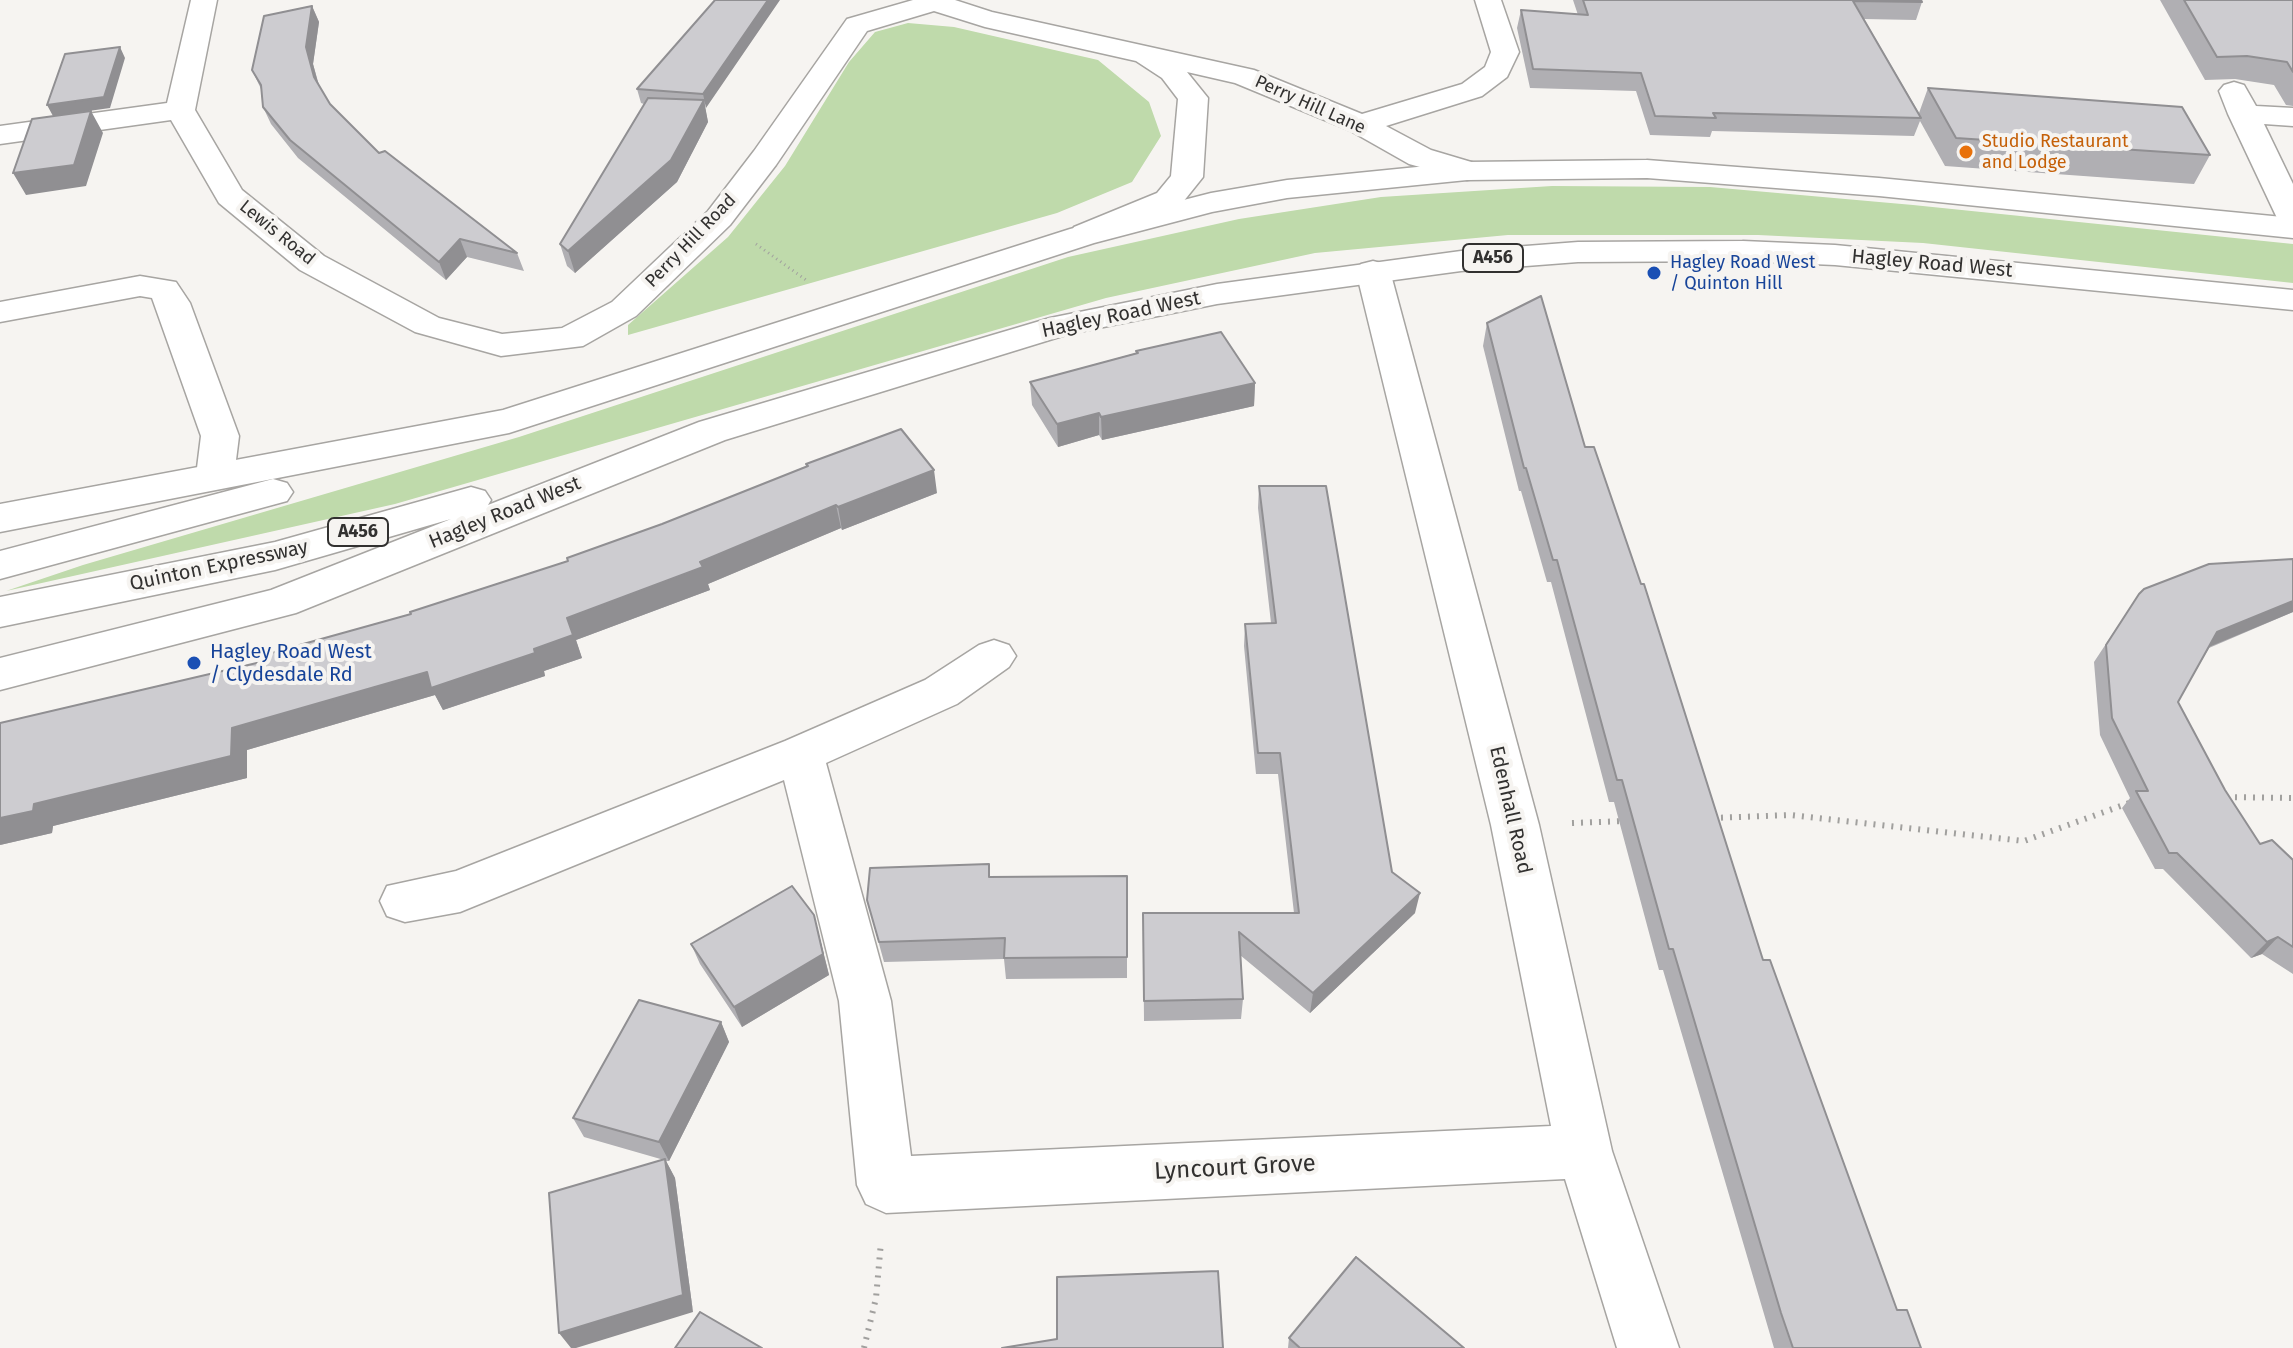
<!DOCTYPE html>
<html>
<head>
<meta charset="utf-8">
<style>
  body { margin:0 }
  canvas { display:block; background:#f6f4f1 }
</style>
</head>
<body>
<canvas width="2293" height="1348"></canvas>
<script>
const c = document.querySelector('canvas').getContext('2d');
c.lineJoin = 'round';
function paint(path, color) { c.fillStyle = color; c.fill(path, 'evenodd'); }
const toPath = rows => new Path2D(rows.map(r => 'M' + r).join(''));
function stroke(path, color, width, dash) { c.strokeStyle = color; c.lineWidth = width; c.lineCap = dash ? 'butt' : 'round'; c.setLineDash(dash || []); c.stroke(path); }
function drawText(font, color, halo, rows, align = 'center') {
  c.font = font + ' "Fira Sans",sans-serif'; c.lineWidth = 8; c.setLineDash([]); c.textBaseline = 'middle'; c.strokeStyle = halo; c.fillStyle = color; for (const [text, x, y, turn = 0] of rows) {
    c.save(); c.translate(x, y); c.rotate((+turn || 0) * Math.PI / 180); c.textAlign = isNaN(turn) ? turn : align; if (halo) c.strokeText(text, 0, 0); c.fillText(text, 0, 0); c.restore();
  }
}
const green = toPath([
  [908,23,954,27,1098,60,1149,102,1161,136,1132,182,1057,213,628,335,628,325,728,237,785,166,849,62,875,32],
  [1552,186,1710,187,1913,205,2293,244,2293,283,1923,243,1758,235,1508,235,1315,253,1106,298,395,504,6,591,83,565,519,437,1068,257,1239,219,1381,197]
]);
const pathFar1 = toPath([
  [756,244,806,280]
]);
const path = toPath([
  [2226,797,2293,798],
  [1712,818,1791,815,2024,841,2129,803],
  [1572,823,1626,821],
  [864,1348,876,1298,881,1242]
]);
const minor = toPath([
  [191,0,217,0,195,110,242,190,324,256,439,318,502,334,562,328,612,302,708,211,754,151,847,19,913,0,955,0,992,12,1254,70,1362,114,1462,84,1485,67,1491,52,1475,0,1501,0,1519,52,1507,77,1482,96,1386,126,1431,150,1478,164,1483,171,1478,178,1467,180,1409,164,1349,130,1235,83,1187,72,1208,98,1203,177,1179,207,1086,244,1074,241,1070,234,1074,227,1157,193,1171,176,1178,99,1162,78,1136,61,985,27,934,11,867,31,776,165,730,225,636,316,583,346,501,356,415,332,300,270,219,203,171,120,0,144,0,126,167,103,191,0],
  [2234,82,2244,85,2256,106,2293,108,2293,126,2264,124,2293,184,2293,228,2282,225,2277,218,2228,114,2219,91,2224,85,2234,82],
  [1373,261,1385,264,1390,271,1539,825,1612,1151,1679,1348,1617,1348,1565,1179,886,1213,866,1204,857,1185,839,1001,784,780,460,912,405,922,387,916,380,901,387,886,456,871,785,741,925,680,979,645,994,640,1009,645,1016,656,1009,667,957,704,826,763,891,1001,911,1156,1551,1126,1491,825,1356,271,1361,264,1373,261],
  [140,276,176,282,190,303,239,436,234,476,229,485,215,489,201,485,196,476,201,436,152,298,140,296,0,322,0,302,140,276]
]);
const highway = toPath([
  [1647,160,1879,178,2293,218,2293,238,1879,196,1647,178,1467,180,1287,198,1212,212,1094,243,509,433,0,532,0,504,503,410,1070,229,1211,193,1287,180,1467,162,1647,160],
  [1743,241,1835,245,2293,290,2293,310,1835,265,1743,261,1578,262,1461,271,1217,304,1069,334,725,440,296,613,0,690,0,658,271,590,451,519,275,570,0,627,0,597,275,542,471,487,485,491,491,500,488,505,699,422,1050,318,1217,284,1461,251,1578,242,1743,241],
  [273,479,287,483,293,492,287,501,0,579,0,551,273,479]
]);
const wall = toPath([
  [715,0,705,108,708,122,677,182,575,273,567,266,560,244,644,104,641,103,637,89],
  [1573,0,1921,0,1922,2,1916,20,1864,19,1919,113,1928,88,2210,155,2194,184,1945,166,1920,121,1914,136,1712,131,1710,137,1650,135,1636,91,1530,88,1517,28,1521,10,1578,15],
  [2160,0,2293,0,2293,106,2286,105,2274,85,2235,79,2205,80],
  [312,6,319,22,313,64,319,85,330,104,379,153,517,253,524,271,467,257,446,280,298,158,271,124,263,107,261,89,252,70],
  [1487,323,1585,447,1763,960,1897,1310,1921,1348,1774,1348,1663,970,1659,970,1614,802,1609,802,1551,582,1547,582,1521,491,1519,491,1483,346],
  [1136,351,1255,383,1254,406,1102,440,1099,435,1058,447,1032,405,1030,382,1136,353],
  [806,464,937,493,842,530,841,528,708,584,710,590,576,640,582,658,544,671,545,676,443,710,435,695,247,750,247,778,53,826,52,833,0,845,261,662,411,614,568,561,806,467],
  [1259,486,1392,872,1415,913,1310,1013,1240,955,1243,999,1241,1019,1144,1021,1143,913,1294,913,1278,774,1256,774,1244,646,1245,624,1271,623,1258,508],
  [2293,559,2293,612,2209,648,2178,702,2225,790,2260,844,2293,860,2293,974,2262,954,2251,958,2163,869,2155,869,2122,808,2130,798,2100,735,2094,662,2139,594],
  [1127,876,1127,978,1006,979,1004,959,884,962,867,900,991,877],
  [814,915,829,975,742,1027,700,964,691,944],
  [721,1022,729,1042,669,1161,666,1161,675,1178,693,1312,664,1160,584,1137,573,1118],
  [1289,1338,1464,1348,1288,1348]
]);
const shadedWall = toPath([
  [768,0,780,0,706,108,703,94],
  [312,6,319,22,313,64,321,94,314,77,306,47],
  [120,47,125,58,110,108,53,116,47,105],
  [704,100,708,122,677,182,575,273,568,251],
  [91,111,103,133,86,186,26,195,13,173],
  [460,239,467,257,446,280,439,262],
  [1255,383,1254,406,1102,440,1101,417],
  [1099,413,1099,435,1058,447,1057,424],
  [934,470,937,493,842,530,838,507],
  [836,505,841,528,708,584,710,590,576,640,582,658,544,671,545,676,443,710,435,695,247,750,247,778,53,826,52,833,0,845,0,818,34,804,232,728,427,672,534,649,567,618],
  [2293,601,2293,612,2204,649,2217,632],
  [1420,893,1415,913,1310,1013,1313,993],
  [814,915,829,975,742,1027,734,1007],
  [2278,937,2262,954,2251,958,2267,942],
  [721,1022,729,1042,669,1161,659,1142],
  [665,1159,675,1178,693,1312,576,1348,571,1348,559,1333]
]);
const building = toPath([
  [715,0,768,0,703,94,637,89,715,0],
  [1583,0,1921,0,1922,2,1853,1,1921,118,1713,113,1716,118,1655,116,1641,73,1533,69,1521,10,1588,15,1583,0],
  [2184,0,2293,0,2293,72,2287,62,2247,56,2217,57,2184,0],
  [312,6,306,47,314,77,330,104,379,153,385,151,517,253,460,239,439,262,290,140,263,107,261,85,252,70,264,16,312,6],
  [120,47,104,97,47,105,65,54,120,47],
  [1928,88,2182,107,2210,155,1956,138,1928,88],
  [648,98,704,100,671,160,568,251,560,244,648,98],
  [91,111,74,165,13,173,32,119,91,111],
  [1541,296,1585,447,1594,447,1641,584,1644,584,1763,960,1770,960,1897,1310,1907,1310,1921,1348,1793,1348,1781,1313,1673,949,1669,949,1622,780,1617,780,1557,560,1553,560,1526,468,1524,468,1487,323,1541,296],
  [1221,332,1255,383,1101,417,1099,413,1057,424,1030,382,1138,353,1136,351,1221,332],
  [901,429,934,470,838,507,836,505,700,562,703,567,567,618,573,635,534,649,535,653,431,688,427,672,232,728,231,756,34,804,33,811,0,818,0,723,261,662,260,656,411,614,410,612,568,561,567,558,662,524,808,466,806,464,901,429],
  [1259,486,1326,486,1392,872,1420,893,1313,993,1239,932,1243,999,1144,1001,1143,913,1299,913,1280,753,1258,753,1245,624,1276,623,1259,486],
  [2293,559,2293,601,2217,632,2178,702,2225,790,2260,844,2272,840,2293,860,2293,947,2278,937,2267,942,2177,853,2169,853,2136,791,2148,791,2112,718,2106,645,2139,594,2144,589,2209,564,2293,559],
  [989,864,989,877,1127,876,1127,957,1004,958,1005,938,879,942,867,900,870,868,989,864],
  [792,886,814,915,823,954,734,1007,691,944,792,886],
  [639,1000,721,1022,659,1142,573,1118,639,1000],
  [665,1159,683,1295,559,1333,549,1193,665,1159],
  [1356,1257,1464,1348,1300,1348,1289,1338,1356,1257],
  [1218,1271,1223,1348,1002,1348,1057,1339,1057,1277,1218,1271],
  [700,1312,762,1348,675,1348,700,1312]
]);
const markers = [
  [1966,152,8,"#e8710a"],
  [1654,273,8,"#1a4fb4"],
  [194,663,8,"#1a4fb4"]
];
const farStreetnames = [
  ["Perry Hill Lane",1310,105,24],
  ["Lewis Road",277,233,39],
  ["Perry Hill Road",691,241,-46]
];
const farFoodnames = [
  ["Studio Restaurant",1982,142],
  ["and Lodge",1982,163]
];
const shields = [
  [1493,258,60],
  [358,532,60]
];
const shieldNames = [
  ["A456",1493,258],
  ["A456",358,532]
];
const farTransitnames = [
  ["Hagley Road West",1670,263],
  ["/ Quinton Hill",1670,284]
];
const streetNames = [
  ["Hagley Road West",1932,264,5],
  ["Hagley Road West",1121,315,-12],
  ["Hagley Road West",505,513,-22],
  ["Quinton Expressway",219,566,-12],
  ["Edenhall Road",1510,810,77]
];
const transitNames = [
  ["Hagley Road West",210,652],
  ["/ Clydesdale Rd",210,675]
];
const nearStreetnames = [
  ["Lyncourt Grove",1235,1168,-3]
];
paint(green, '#bfdaab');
stroke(minor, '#a7a5a2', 3);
stroke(highway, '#a7a5a2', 3);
stroke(pathFar1, '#a1a09e', 3, [1, 4]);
stroke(path, '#a1a09e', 6, [2, 7]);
paint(minor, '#fff');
paint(highway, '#fff');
paint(wall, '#b0afb3');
paint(shadedWall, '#908f92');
paint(building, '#cdccd0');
stroke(building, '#908f92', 2);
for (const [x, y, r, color] of markers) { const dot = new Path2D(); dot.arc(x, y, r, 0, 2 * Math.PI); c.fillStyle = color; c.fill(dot); stroke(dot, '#f6f4f1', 3); }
drawText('18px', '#323130', '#f6f4f1', farStreetnames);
drawText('18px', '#c56008', '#f6f4f1', farFoodnames, 'left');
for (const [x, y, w] of shields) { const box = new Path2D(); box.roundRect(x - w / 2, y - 14, w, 28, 6); c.fillStyle = '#f6f4f1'; c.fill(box); stroke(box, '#323130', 2); }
drawText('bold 18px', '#323130', null, shieldNames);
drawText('18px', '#164399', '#f6f4f1', farTransitnames, 'left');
drawText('20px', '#323130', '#f6f4f1', streetNames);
drawText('20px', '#164399', '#f6f4f1', transitNames, 'left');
drawText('24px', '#323130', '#f6f4f1', nearStreetnames);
</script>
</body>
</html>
